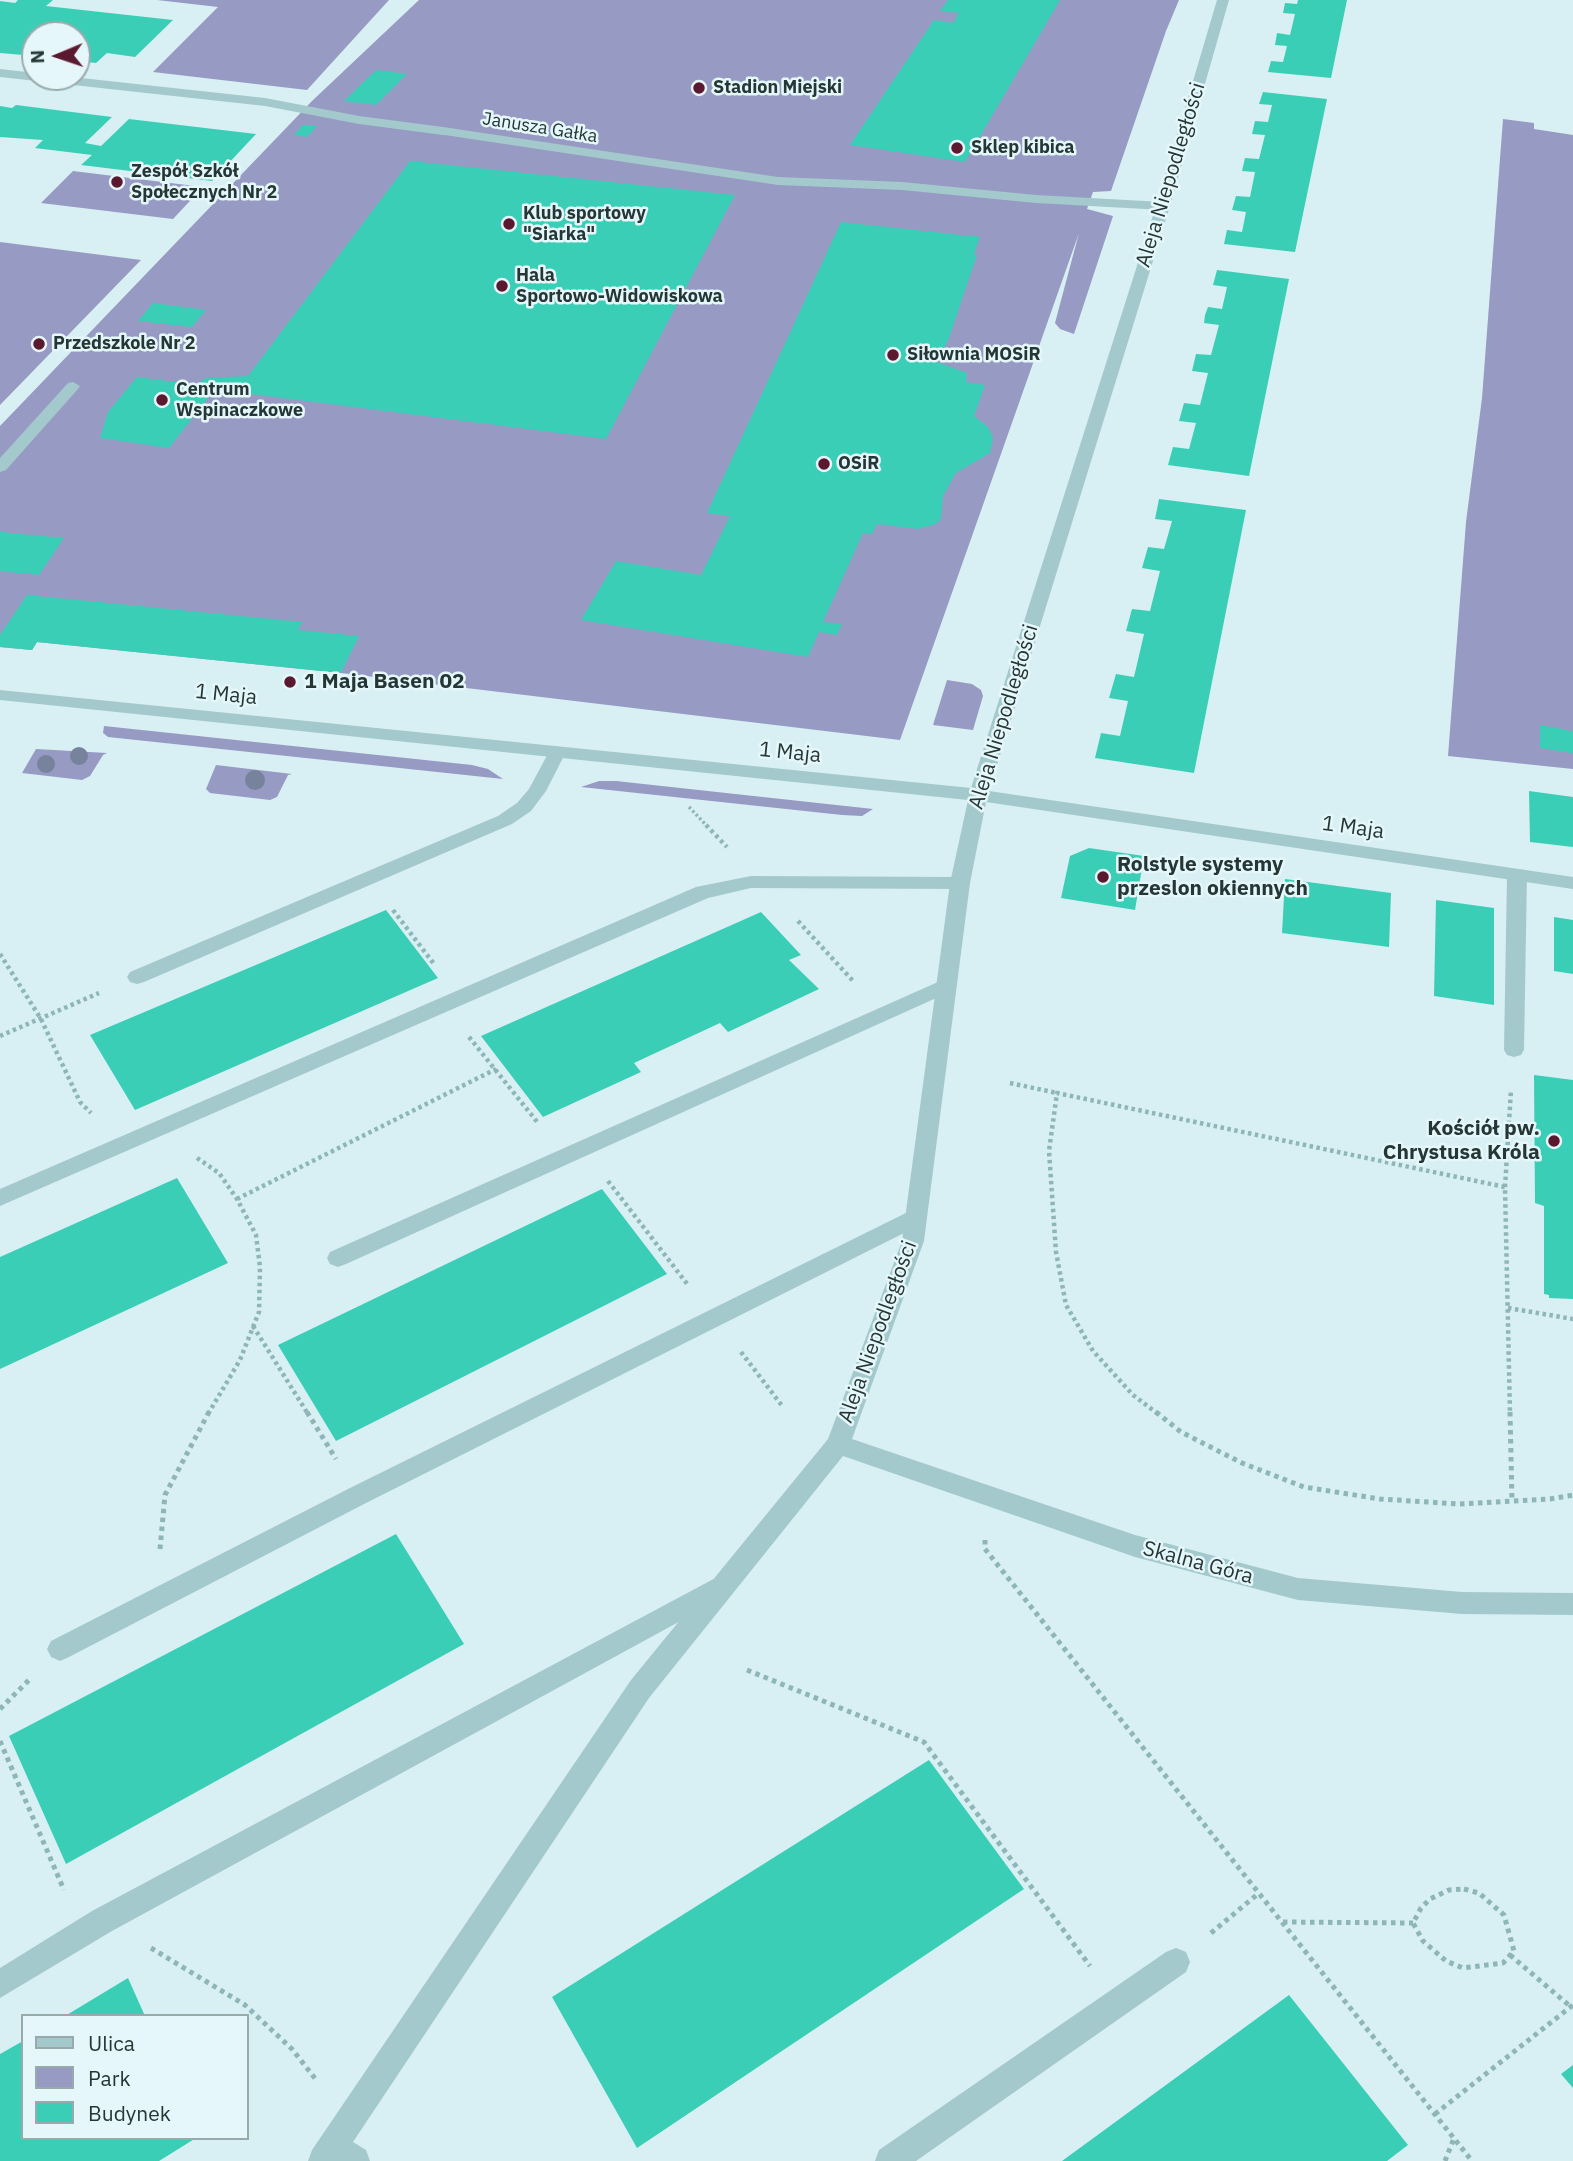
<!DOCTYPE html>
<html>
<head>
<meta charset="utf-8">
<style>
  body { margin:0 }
  #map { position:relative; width:1573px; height:2161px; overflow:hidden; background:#d8f0f3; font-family:"IBM Plex Sans",sans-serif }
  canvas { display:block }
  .legend { position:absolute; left:21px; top:2014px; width:228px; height:126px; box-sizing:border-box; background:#e5f7fa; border:2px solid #99aaab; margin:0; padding:9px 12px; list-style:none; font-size:21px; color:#263635 }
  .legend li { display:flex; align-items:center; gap:14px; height:35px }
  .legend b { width:35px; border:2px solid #99aaab }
  .north { position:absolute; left:21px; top:21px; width:70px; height:70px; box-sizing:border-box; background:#e5f7fa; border:2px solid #99aaab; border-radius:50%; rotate:268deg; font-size:19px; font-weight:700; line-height:28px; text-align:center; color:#263635 }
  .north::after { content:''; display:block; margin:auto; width:24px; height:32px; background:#5b192f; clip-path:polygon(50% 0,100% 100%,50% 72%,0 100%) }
</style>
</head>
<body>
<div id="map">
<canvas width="1573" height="2161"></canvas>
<ul class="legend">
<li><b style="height:9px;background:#a4c9cc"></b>Ulica</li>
<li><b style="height:19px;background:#979ac3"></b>Park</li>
<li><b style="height:19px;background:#3bceb7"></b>Budynek</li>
</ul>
<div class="north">N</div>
</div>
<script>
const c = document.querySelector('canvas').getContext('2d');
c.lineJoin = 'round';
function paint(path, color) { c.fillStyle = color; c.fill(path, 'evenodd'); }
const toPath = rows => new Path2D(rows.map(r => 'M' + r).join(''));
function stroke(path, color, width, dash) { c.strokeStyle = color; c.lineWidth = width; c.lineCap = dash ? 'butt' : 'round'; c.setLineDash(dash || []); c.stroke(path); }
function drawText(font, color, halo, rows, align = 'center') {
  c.font = font + ' "IBM Plex Sans",sans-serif'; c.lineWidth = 5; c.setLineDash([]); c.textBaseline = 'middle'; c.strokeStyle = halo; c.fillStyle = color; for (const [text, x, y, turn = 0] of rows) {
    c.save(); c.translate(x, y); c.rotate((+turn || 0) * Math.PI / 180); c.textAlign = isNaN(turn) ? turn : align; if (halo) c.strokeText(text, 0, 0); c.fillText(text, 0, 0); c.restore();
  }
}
const green = toPath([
  [157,0,389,0,307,90,153,72,218,7],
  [419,0,1179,0,1166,31,1111,191,1093,192,1087,209,1113,216,1074,334,1060,329,1055,323,1079,233,900,740,341,673,37,642,32,650,0,647,0,426,312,101],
  [1503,119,1534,123,1534,129,1573,135,1573,769,1448,756,1466,522,1482,398],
  [73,171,203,187,173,219,41,203],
  [0,242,141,260,0,405],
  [947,680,972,684,981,690,983,696,973,730,933,725],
  [104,726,472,765,488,769,503,779,108,737,103,733],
  [36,749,107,753,103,755,90,776,82,780,22,773],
  [216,765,292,774,288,775,277,797,270,800,210,793,206,789],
  [599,781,616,781,873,809,862,816,842,815,581,787]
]);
const building = toPath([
  [18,0,53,0,46,6,173,20,135,57,107,53,96,63,77,61,77,35,35,35,35,56,0,53,0,1,15,3],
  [948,0,1060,0,965,162,850,145,934,20,953,23,959,13,940,11],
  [1298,0,1347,0,1331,78,1268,72,1271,61,1283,62,1287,46,1275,45,1277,33,1290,35,1295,14,1283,13,1285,3,1297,4],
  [376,70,407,74,376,105,344,101],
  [1263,92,1327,99,1295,252,1224,244,1227,230,1242,232,1246,212,1232,210,1236,196,1250,197,1255,172,1242,171,1245,158,1259,159,1265,135,1252,134,1255,121,1268,122,1272,105,1259,104],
  [16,105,112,117,85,143,101,146,129,119,256,134,212,181,81,165,92,155,35,148,43,140,0,137,0,106,12,108],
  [303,125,317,126,307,137,294,135],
  [410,161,735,195,606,439,235,392,239,388,215,389,169,448,100,438,108,412,137,377,197,385,205,378,248,376],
  [841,222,980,237,974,254,977,255,949,338,937,362,967,373,966,382,985,385,974,416,988,427,993,438,990,453,956,473,943,496,941,519,936,524,918,529,877,524,872,534,863,533,823,622,842,624,837,635,819,632,808,657,581,620,616,561,701,575,730,516,707,513],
  [1217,270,1289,279,1249,476,1168,465,1173,447,1189,449,1196,423,1179,421,1184,403,1200,405,1208,373,1192,371,1196,354,1211,355,1219,325,1204,323,1205,315,1208,307,1222,309,1227,287,1213,285],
  [153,303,206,310,192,327,138,321],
  [1159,499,1246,510,1194,773,1095,758,1101,733,1120,736,1128,701,1109,698,1116,674,1134,677,1144,634,1126,631,1132,609,1150,611,1160,571,1142,568,1148,547,1164,549,1172,521,1155,519],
  [0,532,64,538,39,575,0,571],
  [27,595,302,622,298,630,359,636,341,673,37,642,32,650,0,647,0,635],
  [1540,725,1573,731,1573,753,1540,748],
  [1529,791,1573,797,1573,847,1530,842],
  [1089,848,1144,856,1135,910,1061,898,1070,856],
  [1285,879,1391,893,1389,947,1282,933],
  [1436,900,1494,908,1494,1005,1434,996],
  [386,910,438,978,135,1110,90,1035],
  [761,912,801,955,789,960,819,989,728,1032,720,1023,634,1063,641,1072,543,1117,481,1036],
  [1554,917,1573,920,1573,974,1554,971],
  [1534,1075,1573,1080,1573,1299,1549,1298,1549,1295,1544,1294,1544,1206,1535,1203],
  [177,1178,228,1263,0,1369,0,1257],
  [602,1189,667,1274,336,1441,278,1345],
  [396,1534,464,1644,66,1864,9,1736],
  [929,1760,1024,1889,637,2148,552,1997],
  [128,1978,145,2016,65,2016],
  [1289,1995,1408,2145,1387,2161,1062,2161],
  [23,2041,23,2138,196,2138,159,2161,0,2161,0,2054],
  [1573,2065,1573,2088,1561,2074]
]);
const pathFar2 = toPath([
  [689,807,707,826]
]);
const pathFar1 = toPath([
  [706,825,727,847],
  [393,910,434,964],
  [798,921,854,982],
  [0,954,41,1019,80,1102,91,1113],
  [0,1036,99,993],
  [469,1037,538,1123],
  [1010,1083,1057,1093],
  [197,1158,219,1173,237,1199,256,1235,260,1267,259,1312,240,1360,208,1414],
  [608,1181,688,1285],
  [1505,1187,1511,1090],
  [237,1199,496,1069],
  [1508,1308,1573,1319],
  [253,1326,308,1414],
  [741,1352,783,1407],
  [1158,1414,1133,1395,1093,1351,1066,1305,1056,1252,1049,1151,1057,1093,1505,1187,1510,1414]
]);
const path = toPath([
  [307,1412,336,1459],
  [1156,1412,1181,1432,1242,1463,1304,1487,1380,1499,1459,1504,1550,1499,1573,1495],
  [1510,1412,1512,1501],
  [985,1540,985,1549,1472,2161],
  [160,1549,165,1495,209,1412],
  [747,1670,924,1742,1090,1966],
  [0,1709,30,1679],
  [0,1741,64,1890],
  [1464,1889,1479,1893,1504,1915,1514,1951,1503,1963,1463,1968,1446,1961,1423,1941,1413,1923,1421,1908,1430,1899,1449,1890,1464,1889],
  [1283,1922,1413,1923],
  [1211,1933,1259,1893],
  [151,1948,245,2005,292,2049,317,2081],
  [1510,1955,1571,2007],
  [1435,2114,1573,2005],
  [1445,2161,1454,2138]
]);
const lane = toPath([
  [443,127,778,177,902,182,1036,195,1163,202,1170,206,1163,210,1036,203,902,190,778,185,438,134,437,131,443,127],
  [73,382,80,386,78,389,6,470,0,472,0,458,68,383,73,382],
  [557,746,566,752,546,791,531,811,512,824,144,982,137,984,130,982,127,977,130,972,498,816,517,803,529,789,551,748,557,746],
  [1517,869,1524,870,1527,875,1524,1050,1521,1055,1514,1057,1507,1055,1504,1050,1507,875,1510,870,1517,869],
  [751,876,960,877,967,878,970,883,967,888,960,889,751,888,708,898,0,1206,0,1189,696,887,751,876],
  [947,978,954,980,957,985,954,990,346,1264,338,1267,330,1264,327,1258,330,1252,947,978],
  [916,1208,924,1211,927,1217,924,1223,368,1502,69,1657,60,1661,51,1657,47,1649,51,1641,350,1488,916,1208],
  [721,1575,730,1578,734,1586,730,1594,112,1931,0,1998,0,1968,92,1911,721,1575],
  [1176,1948,1186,1952,1190,1962,1186,1972,916,2161,875,2161,879,2150,1166,1952,1176,1948]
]);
const street = toPath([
  [1217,0,1229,0,1170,206,989,791,1573,877,1573,889,986,802,970,883,924,1241,852,1439,1135,1535,1298,1578,1462,1592,1573,1593,1573,1615,1462,1614,1298,1600,1135,1557,843,1456,649,1698,353,2142,366,2150,370,2161,308,2161,312,2150,631,1680,828,1439,902,1241,950,883,968,800,0,700,0,690,971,788,1156,206,1217,0],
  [0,69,35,73,35,77,72,77,265,98,359,116,443,127,449,131,443,135,359,124,265,106,0,77,0,69]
]);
const trees = [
  [79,756,9],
  [46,764,9],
  [255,780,10]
];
const markers = [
  [699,88,7,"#5b192f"],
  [957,148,7,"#5b192f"],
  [117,182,7,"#5b192f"],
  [509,224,7,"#5b192f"],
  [502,286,7,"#5b192f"],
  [39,344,7,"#5b192f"],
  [893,355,7,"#5b192f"],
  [162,400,7,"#5b192f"],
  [824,464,7,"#5b192f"],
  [290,682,7,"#5b192f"],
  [1103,877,7,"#5b192f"],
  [1554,1141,7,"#5b192f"]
];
const farPoinames = [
  ["Stadion Miejski",713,88],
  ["Sklep kibica",971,148],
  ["Zespół Szkół",131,172],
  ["Społecznych Nr 2",131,193],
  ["Klub sportowy",523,214],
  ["\"Siarka\"",523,235],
  ["Hala",516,276],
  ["Sportowo-Widowiskowa",516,297],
  ["Przedszkole Nr 2",53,344],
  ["Siłownia MOSiR",907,355],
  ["Centrum",176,390],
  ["Wspinaczkowe",176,411],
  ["OSiR",838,464]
];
const farStreetnames = [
  ["Janusza Gałka",540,128,9]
];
const streetNames = [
  ["Aleja Niepodległości",1171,175,-73],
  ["1 Maja",226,695,6],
  ["Aleja Niepodległości",1004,717,-73],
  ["1 Maja",790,753,6],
  ["1 Maja",1353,828,8],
  ["Aleja Niepodległości",878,1332,-70],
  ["Skalna Góra",1198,1563,15]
];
const poiNames = [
  ["1 Maja Basen 02",304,682],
  ["Rolstyle systemy",1117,865],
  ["przeslon okiennych",1117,889],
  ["Kościół pw.",1540,1129,"right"],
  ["Chrystusa Króla",1540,1153,"right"]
];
paint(green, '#979ac3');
paint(building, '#3bceb7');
stroke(pathFar2, '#8eb6b8', 3.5, [2.5, 2.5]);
stroke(pathFar1, '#8eb6b8', 4.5, [3.5, 3.5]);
stroke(path, '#8eb6b8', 5, [4.5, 4.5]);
paint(lane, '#a4c9cc');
paint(street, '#a4c9cc');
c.fillStyle = '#77839d';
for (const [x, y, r] of trees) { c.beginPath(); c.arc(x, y, r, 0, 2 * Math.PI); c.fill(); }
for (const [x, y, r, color] of markers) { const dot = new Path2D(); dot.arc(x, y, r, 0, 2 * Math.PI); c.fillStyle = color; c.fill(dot); stroke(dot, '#e5f7fa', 2.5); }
drawText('bold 18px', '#263635', '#e5f7fa', farPoinames, 'left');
drawText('18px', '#263635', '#e5f7fa', farStreetnames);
drawText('21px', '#263635', '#e5f7fa', streetNames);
drawText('bold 21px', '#263635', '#e5f7fa', poiNames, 'left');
</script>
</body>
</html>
